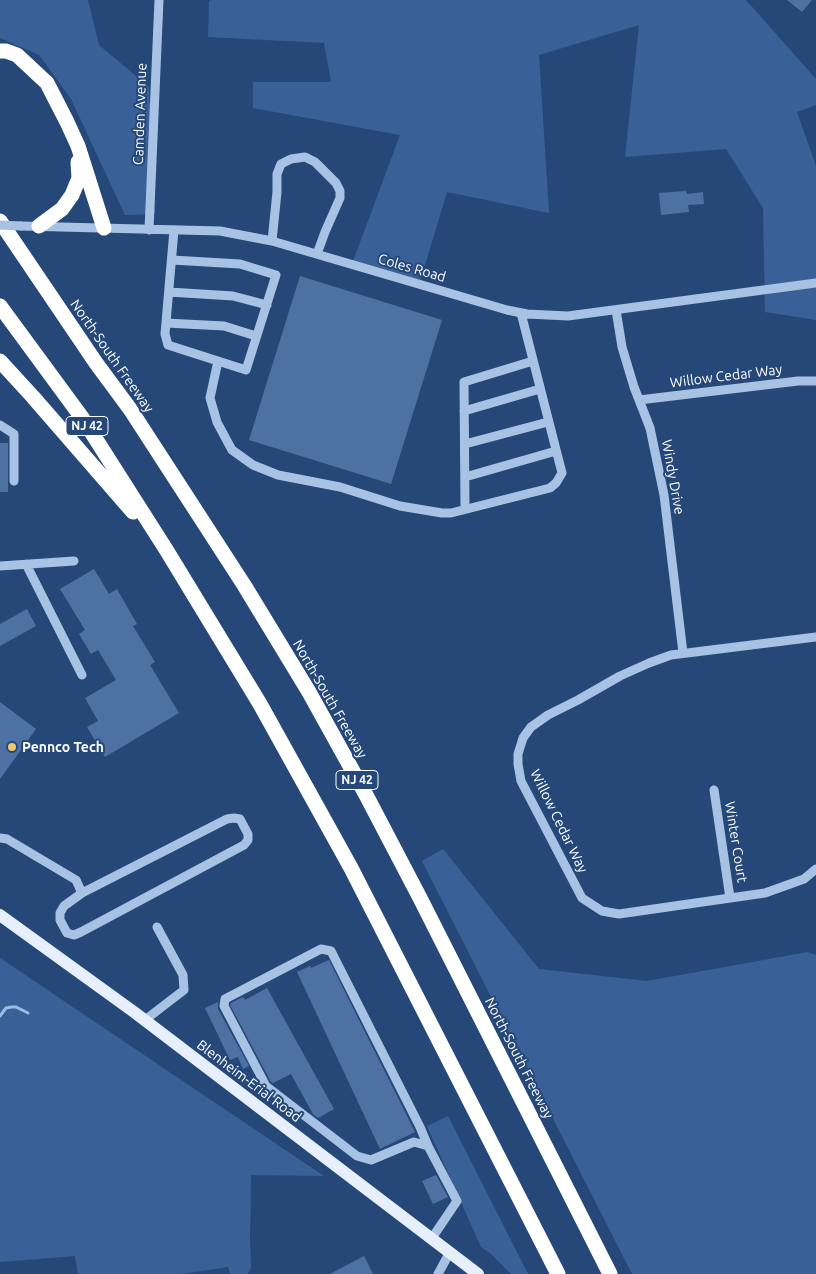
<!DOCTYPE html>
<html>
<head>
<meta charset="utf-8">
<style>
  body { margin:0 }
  canvas { display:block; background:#254879 }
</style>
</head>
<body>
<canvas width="816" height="1274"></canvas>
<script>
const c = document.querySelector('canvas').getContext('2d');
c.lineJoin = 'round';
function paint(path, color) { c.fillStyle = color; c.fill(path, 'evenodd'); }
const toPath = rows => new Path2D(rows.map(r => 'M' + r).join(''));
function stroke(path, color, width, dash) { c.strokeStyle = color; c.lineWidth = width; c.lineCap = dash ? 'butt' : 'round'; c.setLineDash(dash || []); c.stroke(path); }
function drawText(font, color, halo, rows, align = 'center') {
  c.font = font + ' Ubuntu,sans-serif'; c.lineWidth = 4; c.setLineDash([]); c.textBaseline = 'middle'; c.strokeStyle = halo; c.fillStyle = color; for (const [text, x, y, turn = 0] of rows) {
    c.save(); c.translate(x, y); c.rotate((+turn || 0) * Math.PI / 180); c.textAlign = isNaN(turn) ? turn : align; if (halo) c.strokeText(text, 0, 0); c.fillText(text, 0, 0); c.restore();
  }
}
const green = toPath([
  [0,0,88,0,99,45,149,87,155,214,125,215,71,99,39,55,0,38],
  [211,0,746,0,816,79,816,105,797,112,816,166,816,320,765,312,763,208,726,149,625,157,639,25,539,55,549,213,447,192,419,285,352,264,400,135,253,108,253,82,331,82,324,43,208,37,209,2],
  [443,849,539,969,647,981,808,952,816,955,816,1274,632,1274,422,861],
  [0,958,324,1176,251,1175,250,1237,251,1268,248,1274,230,1274,228,1267,182,1274,78,1274,75,1256,0,1262],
  [448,1116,528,1274,511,1274,490,1253,481,1247,427,1126]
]);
const stream = toPath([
  [0,1016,6,1008,11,1007,16,1007,28,1013]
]);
const building = toPath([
  [787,0,812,0,802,12],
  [686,191,687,194,703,192,704,204,688,205,689,212,661,215,659,193],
  [300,276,442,320,391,484,249,440],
  [0,443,8,443,8,492,0,492],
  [94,569,109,594,117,589,137,624,133,626,155,662,150,665,179,713,105,757,87,727,98,721,85,698,116,680,98,650,91,654,79,634,85,630,60,589],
  [27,609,36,626,0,646,0,624],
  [0,702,36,729,0,779],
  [329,960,415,1132,380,1149,297,972,310,966,311,968],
  [267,988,334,1109,318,1118,313,1114,291,1074,273,1083,271,1082,230,1005,231,1003,243,997,245,1000],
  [218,1002,218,1009,249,1066,243,1069,238,1057,230,1060,205,1008],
  [436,1175,448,1197,433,1204,422,1181],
  [364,1256,373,1274,330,1274]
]);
const minor = toPath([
  [21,226,220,231,272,241,507,310,527,314,568,316,816,283],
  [149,230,159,0],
  [272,241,277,192,277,174,281,164,291,159,305,157,315,162,336,183,340,191,340,198,325,232,317,254],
  [172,260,240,264,276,275,246,370,168,345,165,334,174,230],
  [169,292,233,296,267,305],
  [616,310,622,347,634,387,650,428,664,495,683,653],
  [166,323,224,326,256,336],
  [218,361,210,398,217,422,232,450,253,465,278,475,340,487,400,506,442,513,451,513,550,488,556,483,562,473,521,313],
  [639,400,798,381,816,381],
  [464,411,540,389],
  [0,425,14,434,14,481],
  [465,444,548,422],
  [465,477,556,451],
  [465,509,464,382,533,361],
  [26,564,82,675],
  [0,566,74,561],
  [816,637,671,655,649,663,620,676,578,700,548,715,531,727,523,738,518,754,518,764,521,781,582,898,602,911,619,914,765,893,804,879,816,869],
  [714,790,730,898],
  [234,818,240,819,248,834,248,840,244,845,81,932,74,935,67,933,60,920,60,913,64,906,82,893,227,819,234,818],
  [0,838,7,839,76,880,82,893],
  [145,1020,184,990,183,975,157,927],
  [428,1146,420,1127,331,951,321,949,225,999,224,1006,266,1086,357,1156,371,1160,414,1142,428,1146,457,1201,432,1238],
  [438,1274,450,1252]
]);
const major = toPath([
  [0,915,134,1012,478,1274]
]);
const highway = toPath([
  [0,51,6,51,17,55,47,83,67,122,78,146,104,228],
  [0,221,96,363,130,409,244,585,309,692,365,793,420,898,610,1274],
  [39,226,62,209,72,195,79,178,78,162],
  [0,306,83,419,167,551,260,704,351,868,558,1274],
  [0,361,33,397,133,512]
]);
const minorBridge = toPath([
  [0,225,21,226]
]);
const markers = [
  [12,747,5,"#edcb6d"]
];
const shields = [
  [87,426,42],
  [357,780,42]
];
const shieldNames = [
  ["NJ 42",87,426],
  ["NJ 42",357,780]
];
const streetNames = [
  ["Camden Avenue",140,114,-88],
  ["Coles Road",412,268,16],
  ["North-South Freeway",112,356,55],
  ["Willow Cedar Way",726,376,-7],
  ["Windy Drive",673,477,80],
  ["North-South Freeway",330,699,60],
  ["Willow Cedar Way",559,821,64],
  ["Winter Court",736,842,81],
  ["North-South Freeway",519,1058,63],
  ["Blenheim-Erial Road",249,1081,37]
];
const poiNames = [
  ["Pennco Tech",22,747]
];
paint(green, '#396197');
stroke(stream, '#9cbce4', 3);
paint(building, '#4e71a3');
stroke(minor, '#a8c2e4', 9);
stroke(major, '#e7effc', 12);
stroke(highway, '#fff', 15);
stroke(minorBridge, '#a8c2e4', 9);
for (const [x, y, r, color] of markers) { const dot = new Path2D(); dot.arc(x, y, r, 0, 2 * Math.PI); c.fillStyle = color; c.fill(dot); stroke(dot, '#254879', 2); }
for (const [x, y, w] of shields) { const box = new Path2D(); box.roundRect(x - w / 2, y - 9.5, w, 19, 4); c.fillStyle = '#254879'; c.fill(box); stroke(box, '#fff', 1); }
drawText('bold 12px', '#fff', null, shieldNames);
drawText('14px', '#fff', '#254879', streetNames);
drawText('bold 14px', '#fff', '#254879', poiNames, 'left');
</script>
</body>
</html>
